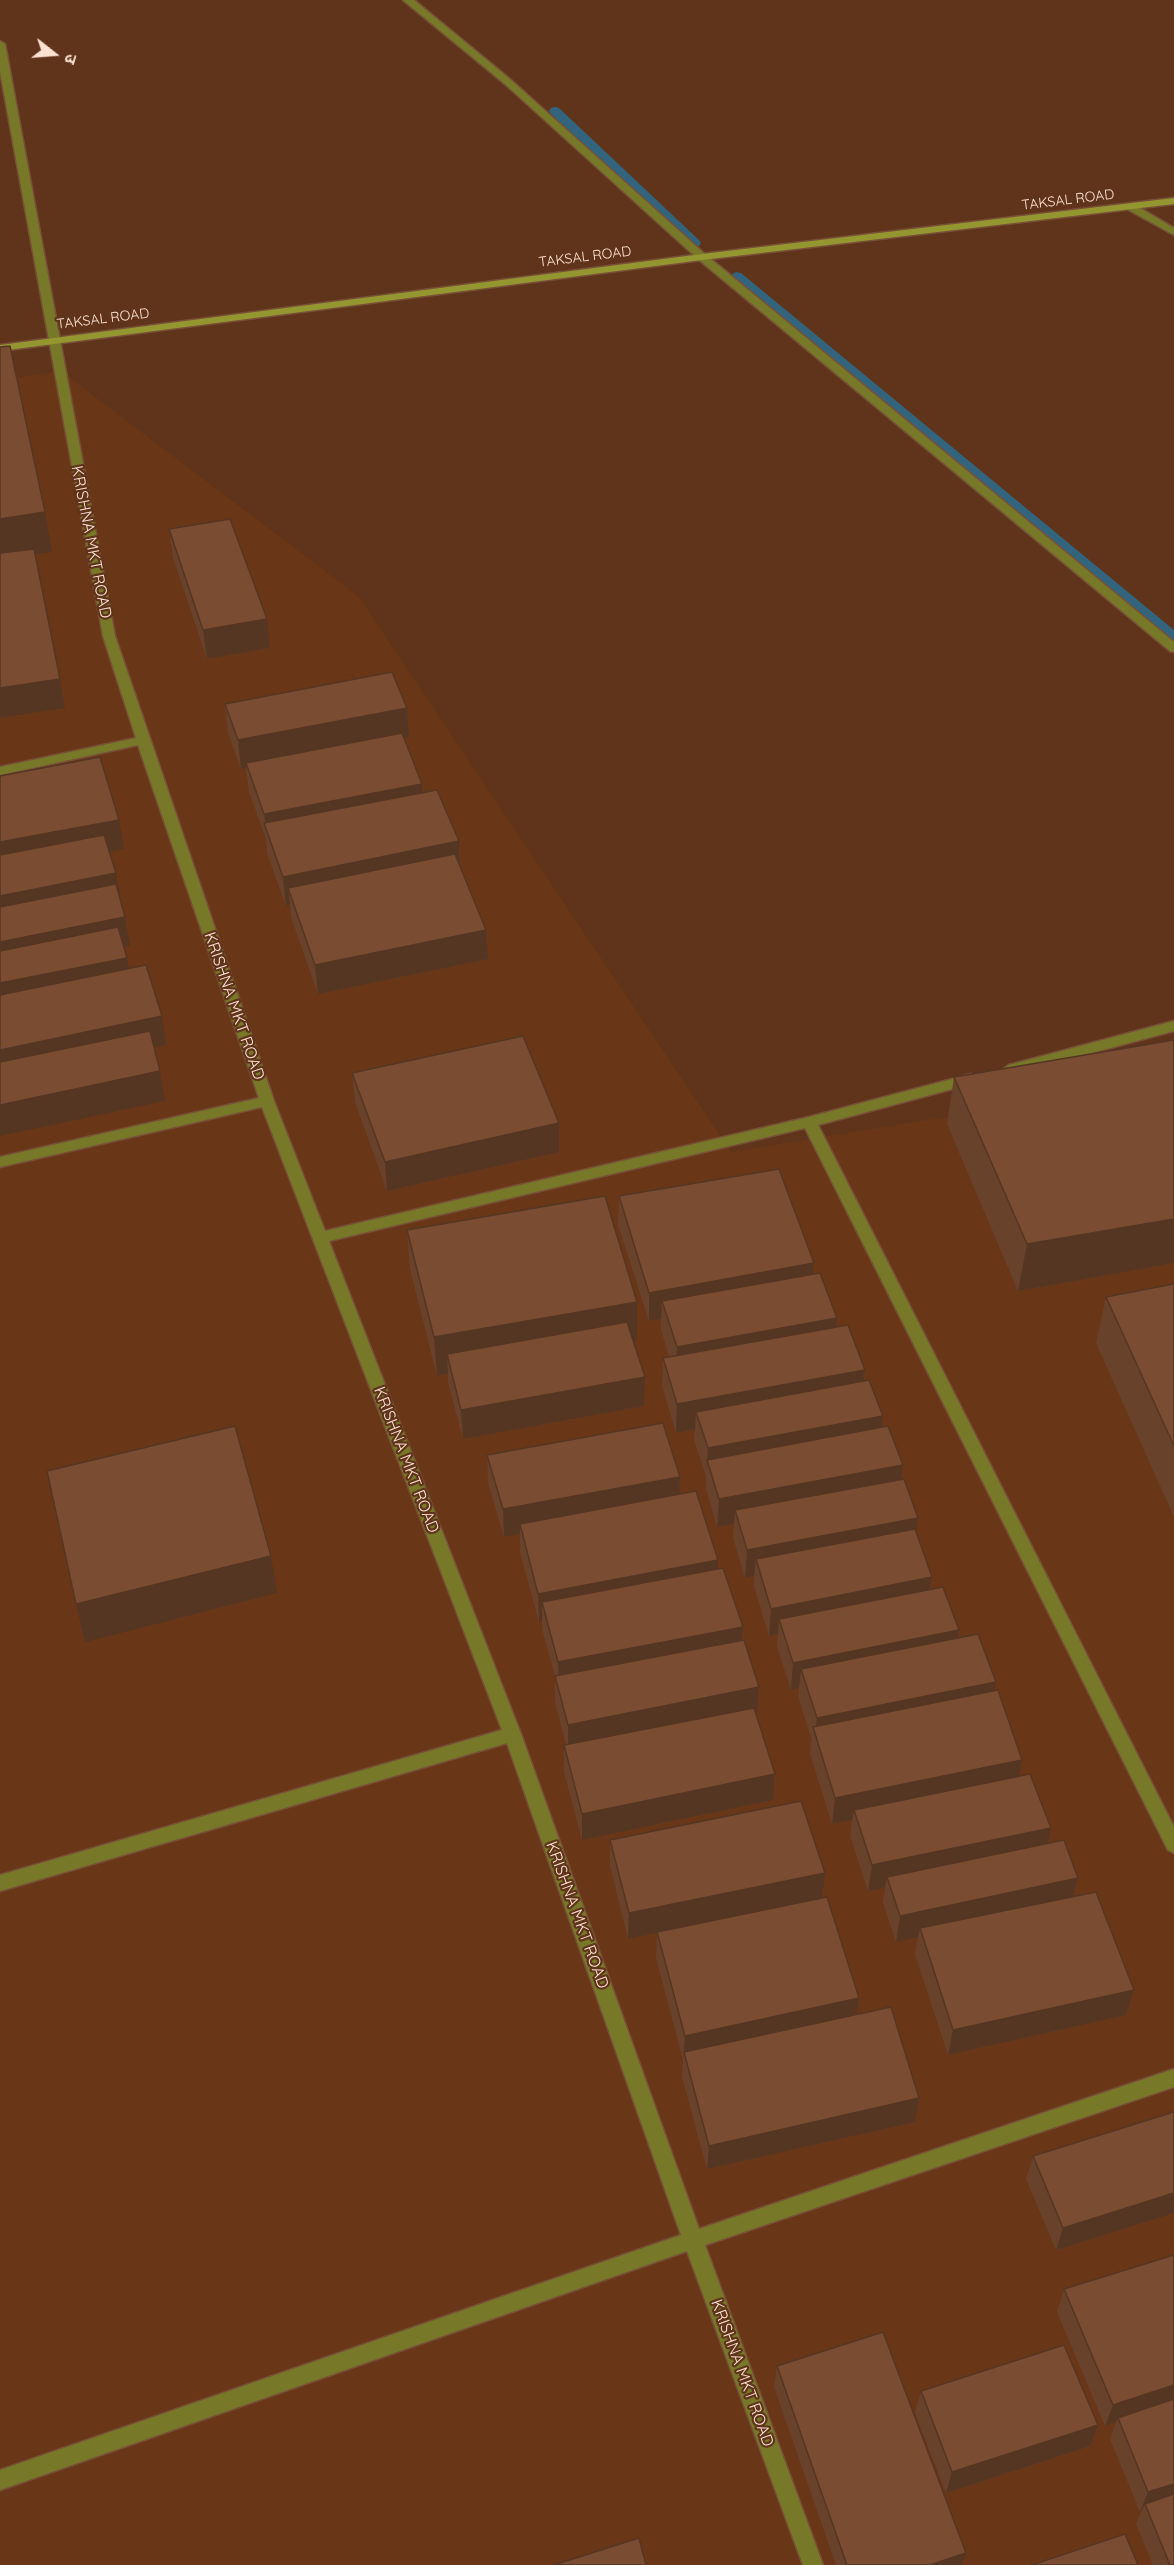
<!DOCTYPE html>
<html>
<head>
<meta charset="utf-8">
<style>
  body { margin:0 }
  #map { position:relative; width:1174px; height:2565px; overflow:hidden; background:#5f341a; font-family:Quicksand,"Noto Sans Devanagari",sans-serif }
  canvas { display:block }
  .north { position:absolute; left:24px; top:24px; width:60px; height:60px; -webkit-text-stroke:4px #5f341a; paint-order:stroke; rotate:107deg; font-size:16px; font-weight:700; line-height:24px; text-align:center; color:#fde2d3 }
  .north::after { content:''; display:block; margin:auto; width:21px; height:27px; background:#fde2d3; clip-path:polygon(50% 0,100% 100%,50% 72%,0 100%) }
</style>
</head>
<body>
<div id="map">
<canvas width="1174" height="2565"></canvas>
<div class="north">उ</div>
</div>
<script>
const c = document.querySelector('canvas').getContext('2d');
c.lineJoin = 'round';
function paint(path, color) { c.fillStyle = color; c.fill(path, 'evenodd'); }
const toPath = rows => new Path2D(rows.map(r => 'M' + r).join(''));
function stroke(path, color, width, dash) { c.strokeStyle = color; c.lineWidth = width; c.lineCap = dash ? 'butt' : 'round'; c.setLineDash(dash || []); c.stroke(path); }
function drawText(font, color, halo, rows, align = 'center') {
  c.font = font + ' Quicksand,sans-serif'; c.lineWidth = 4.5; c.setLineDash([]); c.textBaseline = 'middle'; c.strokeStyle = halo; c.fillStyle = color; for (const [text, x, y, turn = 0] of rows) {
    c.save(); c.translate(x, y); c.rotate((+turn || 0) * Math.PI / 180); c.textAlign = isNaN(turn) ? turn : align; if (halo) c.strokeText(text, 0, 0); c.fillText(text, 0, 0); c.restore();
  }
}
const built = toPath([
  [61,371,359,597,731,1152,1174,1080,1174,2565,0,2565,0,380]
]);
const stream = toPath([
  [555,107,559,108,699,240,701,243,699,246,689,246,551,114,549,111,551,108,555,107],
  [736,272,741,273,1174,630,1174,643,1168,641,731,279,729,276,736,272]
]);
const street = toPath([
  [403,0,414,0,511,80,706,255,1174,642,1174,652,1170,651,698,259,505,84,403,0],
  [0,41,5,44,115,636,274,1101,325,1231,809,1117,971,1074,978,1079,971,1084,818,1125,1174,1827,1174,1853,1168,1850,805,1128,329,1241,521,1734,699,2229,1174,2069,1174,2087,705,2245,823,2565,803,2565,687,2251,0,2490,0,2470,681,2235,507,1743,0,1891,0,1875,502,1730,262,1107,0,1167,0,1157,259,1098,138,745,0,775,0,767,136,738,103,636,0,71,0,41],
  [1127,205,1135,205,1174,228,1174,235,1127,209,1127,205],
  [1174,1021,1174,1031,1009,1075,1002,1070,1009,1065,1174,1021]
]);
const secondary = toPath([
  [1174,198,1174,204,702,260,0,351,0,345,702,254,1174,198]
]);
const wall = toPath([
  [169,529,270,648,207,659,173,558],
  [225,704,409,737,404,738,422,784,423,793,459,841,460,866,488,959,318,994,291,917,290,905,286,906,267,853,266,839,249,792,246,768,241,769,228,733],
  [1174,1040,1174,1263,1018,1291,947,1124,954,1077],
  [352,1073,559,1152,387,1191,355,1102],
  [619,1196,813,1274,836,1327,865,1370,864,1381,901,1479,916,1532,932,1577,930,1590,959,1630,958,1638,996,1682,994,1691,1019,1776,1048,1843,1078,1878,1073,1896,1126,2015,948,2055,915,1954,918,1937,896,1942,883,1903,885,1888,868,1891,850,1836,852,1820,832,1824,810,1754,811,1738,798,1696,799,1688,791,1690,777,1647,778,1634,769,1636,754,1587,754,1576,745,1578,733,1538,734,1524,717,1527,706,1488,706,1476,694,1440,695,1429,676,1433,662,1386,663,1358,669,1357,661,1330,661,1319,649,1321,618,1225],
  [407,1230,637,1341,633,1341,644,1406,463,1439,448,1382,448,1374,437,1376,410,1269],
  [1174,1284,1174,1517,1096,1343,1106,1297],
  [487,1455,680,1477,679,1494,718,1569,743,1627,742,1640,756,1714,775,1774,773,1800,582,1840,564,1772,564,1745,566,1745,555,1703,555,1676,542,1629,542,1621,539,1622,520,1552,520,1534,504,1537,488,1483],
  [610,1840,822,1898,856,2015,919,2098,915,2122,707,2169,682,2077,683,2060,656,1958,657,1933,628,1939,610,1866],
  [1174,2112,1174,2213,1056,2250,1026,2179,1033,2156],
  [1174,2255,1174,2565,1153,2565,1136,2524,1141,2512,1140,2512,1110,2439,1116,2422,1105,2426,1057,2312,1064,2289],
  [777,2366,962,2565,836,2565,774,2387],
  [921,2391,1098,2425,1090,2446,946,2493,915,2413]
]);
const shadedWall = toPath([
  [45,512,52,552,0,559,0,519],
  [267,619,270,648,207,659,203,630],
  [60,679,65,708,0,718,0,688],
  [407,708,409,737,248,768,246,763,246,768,241,769,238,740],
  [422,784,424,813,266,828,264,814],
  [119,820,124,849,0,873,0,842],
  [459,841,460,871,288,888,290,905,286,906,283,877],
  [116,873,121,902,0,927,0,896],
  [125,917,130,946,0,973,0,942],
  [486,930,488,959,318,994,315,965],
  [127,958,132,987,0,1014,0,983],
  [162,1016,166,1045,0,1080,0,1050],
  [160,1071,165,1101,0,1136,0,1105],
  [559,1123,559,1152,387,1191,385,1162],
  [1174,1219,1174,1263,1018,1291,1027,1244],
  [814,1263,811,1292,662,1301,661,1319,649,1321,649,1293],
  [637,1302,637,1341,452,1373,447,1354,448,1374,437,1376,434,1337],
  [837,1318,834,1347,676,1375,677,1347],
  [865,1370,862,1399,696,1412,695,1429,676,1433,677,1404],
  [645,1377,644,1406,463,1439,461,1410],
  [883,1416,879,1444,707,1460,706,1476,708,1448],
  [903,1465,899,1493,735,1510,734,1524,717,1527,719,1499],
  [680,1477,679,1505,520,1524,520,1534,504,1537,503,1509],
  [918,1518,914,1546,756,1559,754,1576,745,1578,747,1550],
  [271,1556,277,1593,85,1642,76,1604],
  [718,1560,717,1588,542,1602,542,1621,539,1622,538,1594],
  [932,1577,927,1605,779,1619,778,1634,769,1636,771,1609],
  [743,1627,741,1654,559,1689,558,1662],
  [959,1630,954,1658,801,1669,799,1688,791,1690,793,1663],
  [996,1682,990,1709,815,1734,817,1718],
  [759,1687,757,1714,568,1751,568,1725],
  [1022,1760,1017,1786,854,1810,852,1820,832,1824,835,1798],
  [775,1774,773,1800,582,1840,582,1814],
  [1051,1828,1045,1855,887,1877,885,1888,868,1891,872,1865],
  [825,1873,822,1899,628,1939,629,1913],
  [1078,1878,1071,1904,920,1928,918,1937,896,1942,900,1916],
  [1134,1990,1126,2015,948,2055,953,2030],
  [859,1998,855,2023,684,2052,683,2060,685,2036],
  [919,2098,915,2122,707,2169,709,2146],
  [1174,2193,1174,2213,1056,2250,1063,2228],
  [1174,2385,1174,2403,1118,2418,1116,2422,1105,2426,1113,2405],
  [1098,2425,1090,2446,946,2493,952,2472],
  [1174,2484,1174,2501,1145,2504,1141,2512,1140,2512,1148,2492],
  [966,2553,962,2565,930,2565]
]);
const building = toPath([
  [10,346,45,512,0,519,0,347,10,346],
  [230,519,267,619,203,630,169,529,230,519],
  [34,549,60,679,0,688,0,553,34,549],
  [392,672,407,708,238,740,225,704,392,672],
  [402,733,422,784,264,814,246,763,402,733],
  [100,757,119,820,0,842,0,776,100,757],
  [437,790,459,841,283,877,264,823,437,790],
  [104,835,116,873,0,896,0,855,104,835],
  [455,854,486,930,315,965,288,888,455,854],
  [116,884,125,917,0,942,0,907,116,884],
  [118,927,127,958,0,983,0,951,118,927],
  [146,965,162,1016,0,1050,0,995,146,965],
  [150,1031,160,1071,0,1105,0,1062,150,1031],
  [523,1036,559,1123,385,1162,352,1073,523,1036],
  [1174,1040,1174,1219,1027,1244,954,1077,1174,1040],
  [779,1169,814,1263,649,1293,619,1196,779,1169],
  [605,1196,637,1302,434,1337,407,1230,605,1196],
  [820,1273,837,1318,677,1347,662,1301,820,1273],
  [1174,1284,1174,1446,1106,1297,1174,1284],
  [627,1322,645,1377,461,1410,447,1354,627,1322],
  [848,1325,865,1370,677,1404,663,1358,848,1325],
  [869,1380,883,1416,708,1448,696,1412,869,1380],
  [663,1423,680,1477,503,1509,487,1455,663,1423],
  [235,1426,271,1556,76,1604,47,1471,235,1426],
  [888,1426,903,1465,719,1499,707,1460,888,1426],
  [904,1479,918,1518,747,1550,735,1510,904,1479],
  [696,1491,718,1560,538,1594,520,1524,696,1491],
  [915,1529,932,1577,771,1609,756,1559,915,1529],
  [723,1568,743,1627,558,1662,542,1602,723,1568],
  [943,1587,959,1630,793,1663,779,1619,943,1587],
  [978,1634,996,1682,817,1718,801,1669,978,1634],
  [744,1640,759,1687,568,1725,555,1676,744,1640],
  [998,1690,1022,1760,835,1798,813,1727,998,1690],
  [754,1708,775,1774,582,1814,564,1745,754,1708],
  [1030,1774,1051,1828,872,1865,854,1810,1030,1774],
  [801,1801,825,1873,629,1913,610,1840,801,1801],
  [1064,1840,1078,1878,900,1916,887,1877,1064,1840],
  [1096,1892,1134,1990,953,2030,920,1928,1096,1892],
  [827,1897,859,1998,685,2036,657,1932,827,1897],
  [891,2007,919,2098,709,2146,684,2052,891,2007],
  [1174,2112,1174,2193,1063,2228,1033,2156,1174,2112],
  [1174,2255,1174,2385,1113,2405,1064,2289,1174,2255],
  [883,2332,966,2553,930,2565,847,2565,777,2366,883,2332],
  [1064,2345,1098,2425,952,2472,921,2391,1064,2345],
  [1174,2399,1174,2484,1148,2492,1118,2418,1174,2399],
  [1174,2494,1174,2565,1170,2565,1145,2504,1174,2494],
  [1125,2534,1138,2565,1032,2565,1125,2534],
  [639,2538,646,2565,554,2565,639,2538]
]);
const farStreetnames = [
  ["TAKSAL ROAD",1068,200,-7],
  ["TAKSAL ROAD",585,257,-7],
  ["TAKSAL ROAD",103,319,-7]
];
const streetNames = [
  ["KRISHNA MKT ROAD",91,542,79],
  ["KRISHNA MKT ROAD",234,1006,71],
  ["KRISHNA MKT ROAD",406,1460,69],
  ["KRISHNA MKT ROAD",577,1915,70],
  ["KRISHNA MKT ROAD",742,2373,70]
];
paint(built, '#693718');
paint(stream, '#32657d');
stroke(street, '#785038', 3);
stroke(secondary, '#785038', 3);
paint(street, '#777928');
paint(secondary, '#94962f');
paint(wall, '#69422b');
paint(shadedWall, '#553623');
paint(building, '#7a4d32');
stroke(building, '#553623', 1.5);
drawText('14px', '#fde2d3', '#5f341a', farStreetnames);
drawText('16px', '#fde2d3', '#5f341a', streetNames);
</script>
</body>
</html>
